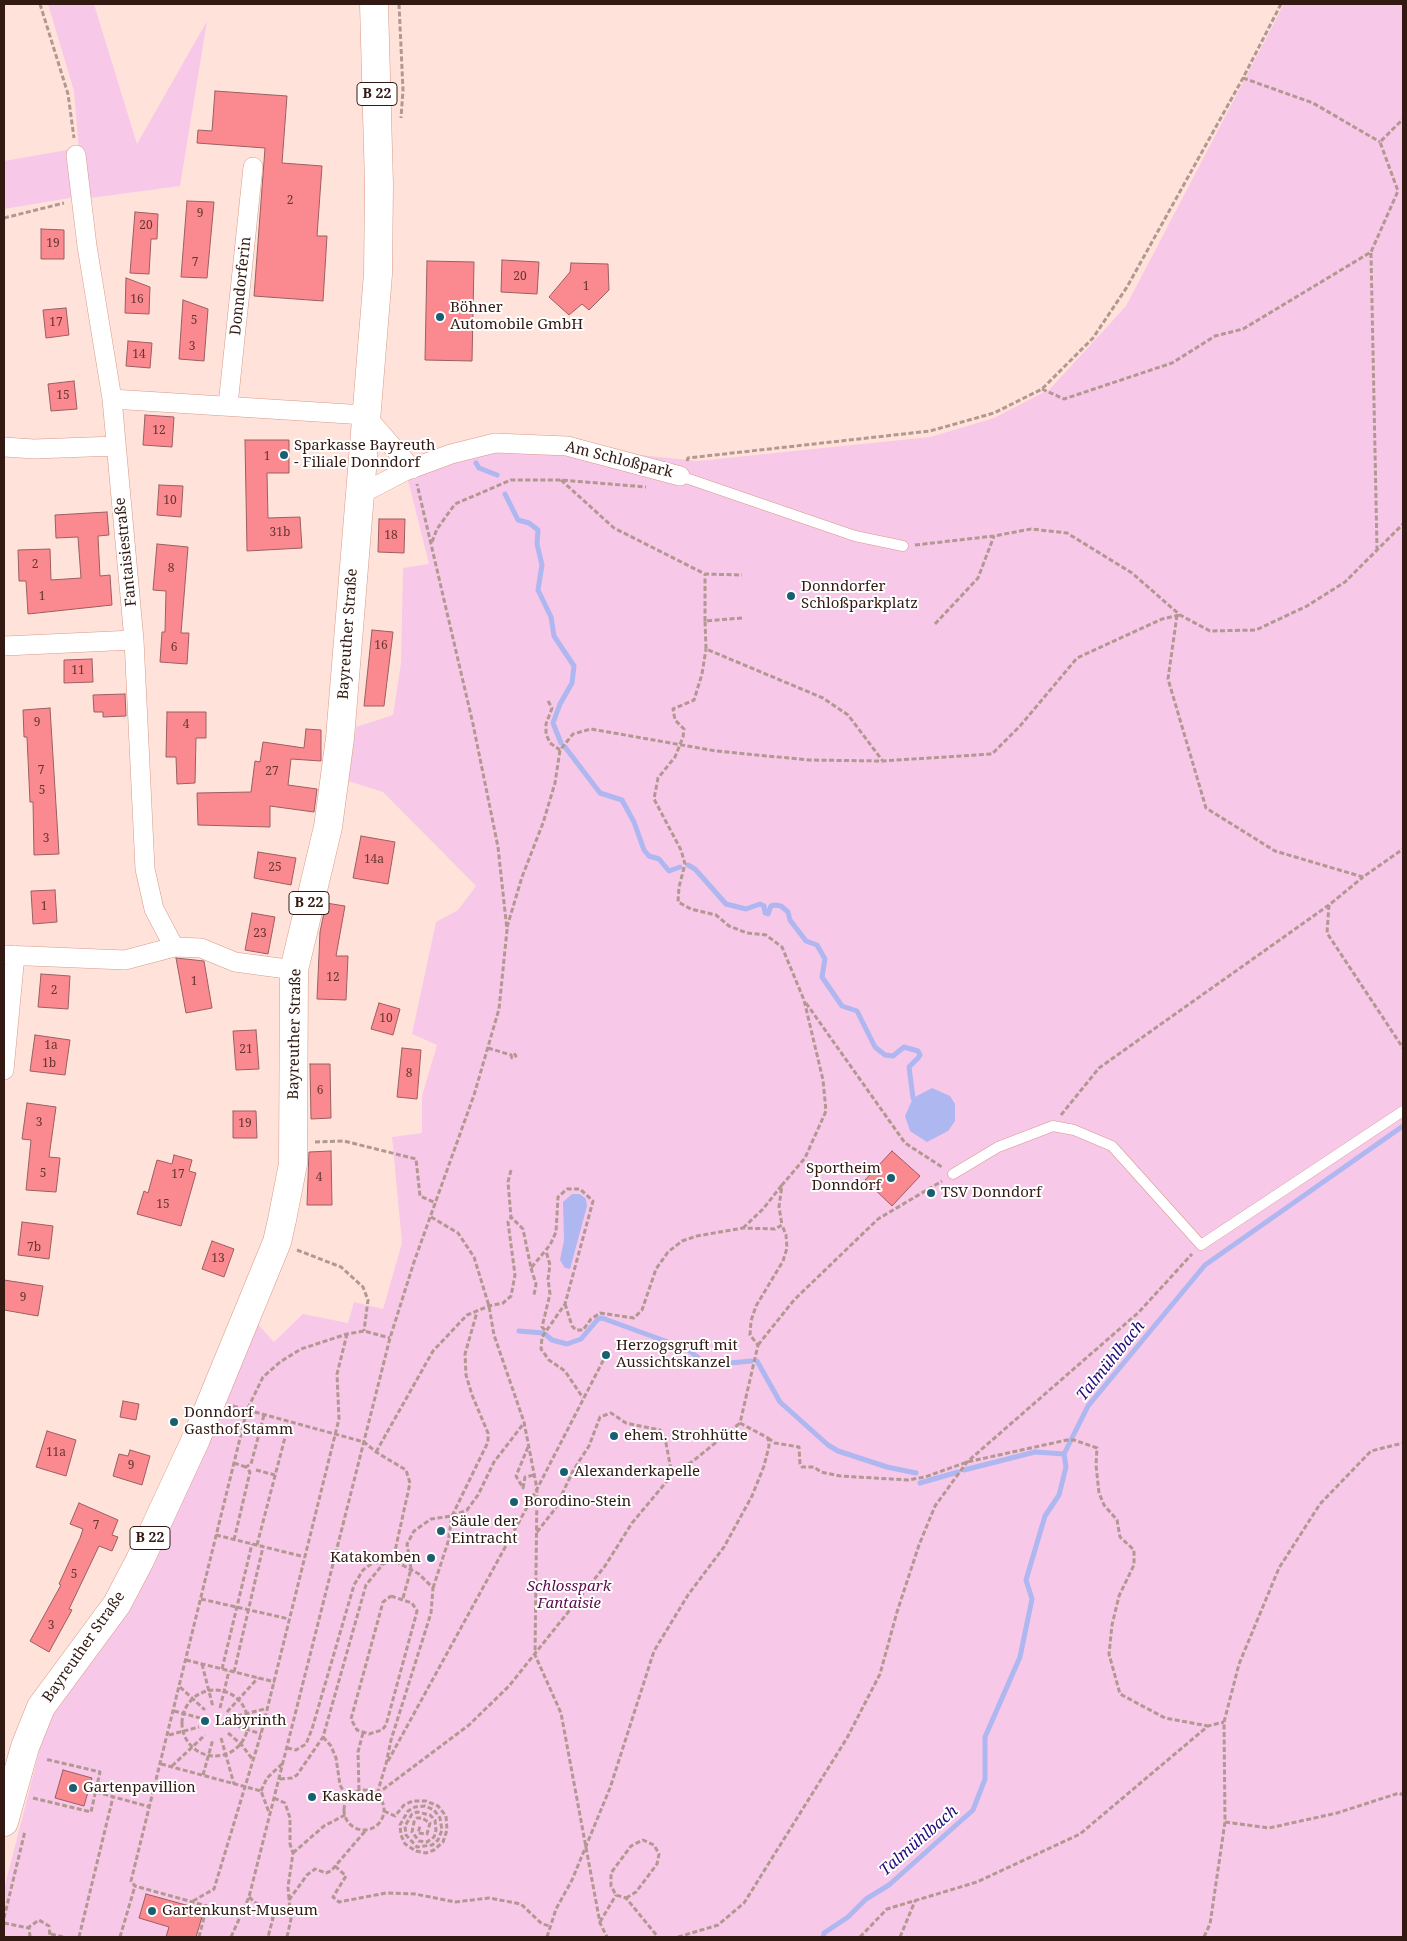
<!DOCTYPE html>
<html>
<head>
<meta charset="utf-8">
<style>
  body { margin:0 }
  #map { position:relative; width:1407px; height:1941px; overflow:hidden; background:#ffe3db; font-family:"Noto Serif",serif }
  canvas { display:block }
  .frame { position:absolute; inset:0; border:5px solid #321a13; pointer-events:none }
</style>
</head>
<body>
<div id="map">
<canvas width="1407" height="1941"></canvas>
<div class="frame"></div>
</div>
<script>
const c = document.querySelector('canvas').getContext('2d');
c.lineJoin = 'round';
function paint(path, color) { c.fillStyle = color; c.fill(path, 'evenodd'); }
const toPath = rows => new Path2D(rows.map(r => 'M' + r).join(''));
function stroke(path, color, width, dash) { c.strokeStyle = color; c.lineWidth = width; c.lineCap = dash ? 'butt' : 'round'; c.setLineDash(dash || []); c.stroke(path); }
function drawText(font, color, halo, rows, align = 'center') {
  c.font = font + ' "Noto Serif",serif'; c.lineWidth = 4; c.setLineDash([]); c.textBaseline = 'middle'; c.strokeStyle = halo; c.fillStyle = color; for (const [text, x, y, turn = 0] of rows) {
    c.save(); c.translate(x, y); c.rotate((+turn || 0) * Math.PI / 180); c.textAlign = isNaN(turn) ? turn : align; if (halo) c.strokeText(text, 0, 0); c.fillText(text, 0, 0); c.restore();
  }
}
const green = toPath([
  [48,4,94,4,137,144,207,21,180,186,83,199,74,91],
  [1284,4,1403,4,1403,1937,4,1937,4,1889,46,1725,256,1322,274,1342,303,1314,348,1323,354,1302,383,1309,402,1243,392,1137,422,1133,422,1096,437,1045,412,1034,436,922,458,910,476,886,383,792,348,781,356,727,393,715,401,663,403,568,429,564,406,472,518,442,697,461,930,437,994,418,1050,389,1126,306],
  [67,150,76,197,4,209,4,161]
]);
const water = toPath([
  [932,1088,950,1096,955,1104,955,1121,948,1131,927,1142,910,1131,905,1116,913,1098],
  [572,1194,580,1194,586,1199,587,1206,570,1269,565,1268,560,1260,564,1240,563,1202]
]);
const stream = toPath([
  [476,463,479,468,497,475],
  [505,494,518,520,529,523,538,530,537,544,542,565,538,590,551,617,554,636,574,666,572,683,560,704,553,723,561,743],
  [565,747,600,793,622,800,634,822,644,850,649,856,659,859,669,871,680,867],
  [688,865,695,869,726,904,746,909,760,904,764,906,765,913,768,914,771,906,775,905,781,906,788,912,790,920,806,941,817,945,825,959,822,977,842,1006,857,1011,875,1047,885,1055,893,1056,904,1047,918,1051,920,1055,918,1058,909,1067,913,1098],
  [519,1331,543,1333],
  [545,1334,552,1340,567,1344,581,1339,598,1319,602,1318,687,1349,701,1360,720,1364,751,1361],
  [757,1361,780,1402,828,1445,838,1451,887,1467,916,1473],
  [964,1470,1035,1452,1064,1454],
  [920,1483,958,1472],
  [823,1937,824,1933,848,1917,866,1899,889,1885,973,1810,985,1779,985,1737,1020,1657,1032,1599,1026,1580,1045,1516,1059,1495,1066,1467,1064,1454,1088,1406,1205,1265,1403,1126]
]);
const building = toPath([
  [215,91,287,96,282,163,322,166,317,236,327,236,323,301,254,296,265,148,197,143,198,130,212,131,215,91],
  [187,201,214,202,207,278,181,277,187,201],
  [135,212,158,214,157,239,151,239,149,274,130,273,135,212],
  [41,229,64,230,64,259,41,259,41,229],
  [502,260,539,262,537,294,501,292,502,260],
  [427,261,474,262,472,361,425,360,427,261],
  [571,263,608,264,609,290,589,310,582,304,569,315,549,297,570,272,571,263],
  [126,278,150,287,149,314,125,313,126,278],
  [183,300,208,309,204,361,179,359,183,300],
  [66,308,69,335,46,338,43,310,66,308],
  [128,341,152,343,150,368,126,366,128,341],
  [74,381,77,409,51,411,48,384,74,381],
  [145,415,174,417,172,447,143,445,145,415],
  [245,440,289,440,289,473,267,473,268,518,300,517,302,548,247,551,245,440],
  [159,485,183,486,181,517,157,515,159,485],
  [107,512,109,535,98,536,100,576,110,575,112,605,28,614,26,581,19,581,18,550,50,549,51,580,81,578,78,537,56,538,55,515,107,512],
  [379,519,405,519,404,553,378,552,379,519],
  [157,544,188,547,181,633,189,633,187,664,160,662,162,632,165,632,166,591,153,590,157,544],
  [372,630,393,632,384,706,364,706,372,630],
  [92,659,93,682,64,683,64,660,92,659],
  [125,694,126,716,103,717,103,712,94,712,93,695,125,694],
  [50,708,59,854,34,855,33,802,30,802,27,737,24,737,23,710,50,708],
  [167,712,206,712,206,738,196,738,195,783,177,784,176,757,166,757,167,712],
  [306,729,321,730,321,761,291,759,288,785,317,789,314,812,270,806,270,827,198,825,197,793,251,792,255,761,260,762,263,742,304,748,306,729],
  [361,836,395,842,388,884,353,878,361,836],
  [258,852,296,858,291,885,254,878,258,852],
  [55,890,57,922,33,924,31,891,55,890],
  [326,903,345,906,336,956,348,956,346,1000,317,999,320,932,326,903],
  [252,913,275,917,268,954,245,950,252,913],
  [176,958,204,961,212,1008,186,1013,176,958],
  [41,974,70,976,68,1009,38,1007,41,974],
  [379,1003,400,1009,393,1035,371,1029,379,1003],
  [256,1030,259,1069,236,1070,233,1031,256,1030],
  [35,1035,70,1040,65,1075,30,1071,35,1035],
  [402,1048,421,1050,417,1099,397,1097,402,1048],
  [310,1064,330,1064,331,1118,311,1119,310,1064],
  [27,1103,56,1107,49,1157,60,1158,56,1192,26,1190,31,1140,22,1139,27,1103],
  [233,1111,256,1111,257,1138,233,1138,233,1111],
  [331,1151,332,1205,307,1205,309,1152,331,1151],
  [892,1151,920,1176,892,1206,865,1180,892,1151],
  [174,1155,192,1160,189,1171,196,1173,181,1226,137,1214,144,1191,148,1193,157,1160,172,1164,174,1155],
  [22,1222,53,1226,49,1259,18,1255,22,1222],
  [212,1241,234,1249,224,1277,202,1269,212,1241],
  [4,1280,43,1286,38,1316,4,1310,4,1280],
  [123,1401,139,1404,136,1420,120,1417,123,1401],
  [47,1431,76,1440,66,1476,36,1467,47,1431],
  [130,1450,150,1456,142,1485,113,1476,119,1454,128,1456,130,1450],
  [79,1503,118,1520,112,1535,118,1537,112,1551,99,1546,69,1609,72,1610,49,1652,30,1641,61,1585,59,1584,80,1538,83,1529,70,1524,79,1503],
  [63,1770,92,1778,84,1806,55,1798,63,1770],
  [146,1894,204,1910,196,1937,166,1937,169,1927,139,1918,146,1894]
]);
const path = toPath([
  [40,4,68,94,74,138],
  [399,4,403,90,401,118],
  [1243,78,1313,103,1380,142],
  [4,218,64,203],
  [1371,253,1377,549],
  [1042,389,1064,399,1172,363,1215,336,1243,329,1371,252,1398,191,1380,142,1403,119],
  [687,461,688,458,930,431,994,413,1042,389,1093,338,1127,287,1243,78,1281,4],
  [561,480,614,528,705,574,742,575],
  [432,542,437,529,455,504,511,480,561,480,646,487],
  [915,545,994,536,1031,529,1067,533,1132,573,1180,615,1210,631,1256,630,1307,606,1345,582,1403,524],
  [1177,615,1168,679,1206,808,1275,851,1363,877,1403,849],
  [742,618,705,621,706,649,823,698,848,715,882,760],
  [705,621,705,574],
  [935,624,978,578,994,536],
  [548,701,552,708,546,724,546,734,550,743,560,750],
  [1329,905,1327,933,1403,1048],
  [507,927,522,877,543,823,555,783,560,750,573,734,591,729,716,751,809,760,882,761,992,754,1020,726,1077,658,1162,619,1180,615],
  [806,1003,905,1143,942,1167],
  [488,1048,511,1055,512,1058,516,1056,514,1053,511,1055],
  [1061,1115,1099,1068,1329,905,1363,877],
  [315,1142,344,1141,416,1159,420,1196,436,1203],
  [511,1170,508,1182,511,1217],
  [431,1217,458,1233,474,1257,489,1306,494,1335,524,1422,537,1489,535,1655,561,1713,600,1923,607,1937],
  [743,1228,763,1209,782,1185],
  [297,1250,341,1267,363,1287,368,1300,364,1331],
  [531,1268,536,1284,534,1295],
  [565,1304,572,1326,576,1330,583,1330,591,1319,600,1313,634,1318,642,1310,656,1269,668,1252,682,1241,697,1236,743,1228,775,1229,782,1225,779,1207,782,1185,805,1158,826,1111,823,1080,804,1000,782,947,766,935,747,933,729,926,716,915,691,909,678,902,679,887,685,864,681,850,654,799,658,778,675,757,683,737,684,729,675,720,673,709,694,700,702,674,706,649],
  [545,1330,542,1327,550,1294,548,1279,550,1265,546,1251],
  [758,1345,794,1300,878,1219,942,1181],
  [233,1406,364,1442,376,1452,406,1470,410,1483,393,1560],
  [768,1438,775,1443,799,1447,800,1464,802,1467,814,1467,821,1472,840,1476,908,1480,925,1477,967,1462,1067,1440,1074,1440,1097,1448,1096,1465,1099,1493,1104,1505,1117,1520,1120,1537,1134,1550,1134,1565,1119,1596,1112,1625,1109,1654,1120,1694,1165,1718,1208,1726],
  [528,1447,516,1476,523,1488,525,1477,534,1475],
  [376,1452,433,1351,467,1315,489,1306,503,1303,511,1296,515,1275,508,1222,511,1217,523,1229,531,1268,550,1245,556,1232,558,1197,567,1189,580,1189,593,1201,565,1304,542,1337,541,1349,549,1360,565,1371,583,1398],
  [234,1463,246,1467],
  [256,1470,275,1475],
  [537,1532,555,1509,574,1469,589,1446,600,1417,611,1413,626,1423,660,1430,666,1443,672,1475],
  [216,1535,305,1557],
  [234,1540,250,1472,246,1467,251,1464,264,1415],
  [257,1545,289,1422],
  [433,1588,448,1542,452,1516,488,1442,488,1433,472,1395,466,1375,465,1354,477,1312],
  [391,1596,412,1603,417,1611,416,1615,386,1725,382,1730,369,1734,357,1730,351,1719,383,1602,391,1596],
  [403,1598,411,1569,407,1544,414,1531,431,1519,452,1516,467,1510,478,1495,494,1462,524,1423],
  [201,1599,289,1619],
  [186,1660,275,1682],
  [202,1664,213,1707],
  [222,1669,252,1544],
  [234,1672,263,1547],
  [180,1687,205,1710],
  '182 1723a33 33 0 1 1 66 0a33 33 0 1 1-66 0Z',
  [220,1708,229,1671],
  [174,1711,200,1718],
  [227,1712,258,1678],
  [230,1718,268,1708],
  [231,1724,261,1734],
  [228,1733,241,1744,253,1760],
  [169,1735,199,1727],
  [323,1737,331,1746,336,1758,340,1785,348,1799],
  [221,1738,234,1784],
  [287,1748,296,1750,306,1744,312,1729,354,1585,363,1570,374,1562,382,1564],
  [388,1761,537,1489,606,1355],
  [161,1764,261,1791,270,1815],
  [172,1766,205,1735],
  [203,1775,213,1739],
  [280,1779,292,1778,297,1775,323,1737,366,1585,383,1564,393,1560,419,1574,433,1588,431,1613,391,1740,386,1764,377,1794],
  '344 1810a20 20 0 1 1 40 0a20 20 0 1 1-40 0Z',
  [359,1790,358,1752,363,1733],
  [261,1791,267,1778,283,1763],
  [96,1792,150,1807],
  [377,1794,469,1725,509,1686,605,1566,632,1523,672,1475,693,1461,740,1423],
  [33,1798,91,1812,100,1772,45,1759],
  [274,1798,285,1803,290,1818,290,1844,293,1853,288,1887,289,1899],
  [384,1811,395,1816,404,1805,413,1801,426,1801,438,1806,446,1816,447,1830,443,1842,434,1850,426,1853,416,1851,405,1844,401,1835,400,1825,408,1811,415,1807,425,1806,434,1810,440,1818,442,1830,438,1840,432,1845,417,1847,406,1835,405,1826,412,1814,417,1812,430,1815,435,1820,436,1830,434,1837,427,1842,419,1841,412,1832,414,1822,417,1818,422,1818,430,1823,427,1834,418,1833,420,1826],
  [1225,1822,1269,1828,1337,1813,1399,1793,1403,1795],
  [293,1853,324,1826,345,1815],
  [335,1866,346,1876,333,1897,339,1902,386,1893,415,1894,455,1902,489,1898,521,1904,542,1924,550,1926],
  [249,1897,273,1918,268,1937],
  [626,1898,636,1892,657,1864,659,1854,654,1845,643,1840,631,1846,611,1873,611,1886,616,1895,626,1898,658,1937],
  [193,1901,214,1889,261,1734,339,1419,337,1374,347,1334],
  [4,1918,25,1831],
  [600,1922,616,1895],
  [4,1923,29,1928],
  [51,1934,63,1937],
  [30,1937,29,1927,39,1920,49,1926,50,1937],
  [79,1937,113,1797],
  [120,1937,135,1886],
  [199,1937,207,1906,135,1886,131,1881,247,1410,263,1377,280,1362,301,1349,347,1334,364,1331,390,1338],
  [231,1937,249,1897,390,1338,414,1262,474,1095,499,1009,507,930,498,847,473,724,417,484],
  [287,1937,291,1919,289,1900,307,1875,315,1869,326,1873,331,1871,366,1830],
  [547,1937,556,1909,572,1880,610,1788,654,1651,688,1595,724,1547,752,1496,764,1466,769,1446,768,1438,740,1423,758,1345,750,1335,751,1321,756,1306,783,1261,787,1248,786,1235,782,1225],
  [678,1937,718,1925,744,1903,847,1738,880,1674,897,1612,919,1545,935,1506,967,1462,1139,1312,1192,1254],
  [860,1937,887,1909,977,1882,1080,1834,1208,1726,1224,1722],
  [900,1937,915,1901],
  [1204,1937,1210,1924,1225,1822,1224,1722,1239,1664,1279,1568,1320,1504,1371,1451,1403,1443]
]);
const service = toPath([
  [680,476,855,536,903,546],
  [953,1174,998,1147,1053,1126,1074,1130,1112,1146,1201,1245,1403,1111]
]);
const minor = toPath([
  [76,155,87,246,112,399,134,640,145,869,154,909,174,947],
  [112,399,365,415,412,469],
  [228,405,253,167],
  [4,447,34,449,116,446],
  [359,495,405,471,451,454,495,443,567,446,680,476],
  [4,646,134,640],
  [4,955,125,960,174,947,201,948,235,962,294,970],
  [4,1070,15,955]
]);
const primary = toPath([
  [4,1822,25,1747,41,1707,117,1604,140,1560,196,1439,277,1242,282,1220,293,1164,294,970,328,827,340,738,378,274,379,185,374,4]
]);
const markers = [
  [440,317,5,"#185f70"],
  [284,455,5,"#185f70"],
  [791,596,5,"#185f70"],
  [891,1178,5,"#185f70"],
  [931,1193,5,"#185f70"],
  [606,1355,5,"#185f70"],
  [174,1422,5,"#185f70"],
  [614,1436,5,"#185f70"],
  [564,1472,5,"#185f70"],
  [514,1502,5,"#185f70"],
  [441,1531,5,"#185f70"],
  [431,1558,5,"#185f70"],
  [205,1721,5,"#185f70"],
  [73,1788,5,"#185f70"],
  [312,1797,5,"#185f70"],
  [152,1911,5,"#185f70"]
];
const numberNames = [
  ["2",290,201],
  ["9",200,214],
  ["20",146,226],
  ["19",53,244],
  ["7",195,263],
  ["20",520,277],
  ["1",586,287],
  ["16",137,300],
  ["5",194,321],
  ["17",56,323],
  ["3",192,347],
  ["14",139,355],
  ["15",63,396],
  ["12",159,431],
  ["1",267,457],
  ["10",170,501],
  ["31b",280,533],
  ["18",391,536],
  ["2",35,565],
  ["8",171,569],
  ["1",42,597],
  ["16",381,646],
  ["6",174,648],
  ["11",78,671],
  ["9",37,723],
  ["4",186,725],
  ["7",41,771],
  ["27",272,772],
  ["5",42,791],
  ["3",46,839],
  ["14a",374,860],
  ["25",275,868],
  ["1",44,907],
  ["23",260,934],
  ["12",333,978],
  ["1",194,982],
  ["2",54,991],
  ["10",386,1019],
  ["1a",51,1046],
  ["21",246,1050],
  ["1b",49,1064],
  ["8",409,1074],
  ["6",320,1091],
  ["3",39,1123],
  ["19",245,1124],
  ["5",43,1174],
  ["17",178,1175],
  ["4",319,1178],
  ["15",163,1205],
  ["7b",34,1248],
  ["13",218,1259],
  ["9",23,1298],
  ["11a",56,1453],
  ["9",131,1466],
  ["7",96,1526],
  ["5",74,1575],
  ["3",51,1626]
];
const shields = [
  [377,94,40],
  [309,903,40],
  [150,1538,40]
];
const shieldNames = [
  ["B 22",377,94],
  ["B 22",309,903],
  ["B 22",150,1538]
];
const streetNames = [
  ["Donndorferin",241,286,-84],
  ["Am Schloßpark",619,460,14],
  ["Fantaisiestraße",126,552,-96],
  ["Bayreuther Straße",348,634,-86],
  ["Bayreuther Straße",295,1034,-89],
  ["Bayreuther Straße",84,1647,-55]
];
const poiNames = [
  ["Böhner",450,308],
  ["Automobile GmbH",450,325],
  ["Sparkasse Bayreuth",294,446],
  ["- Filiale Donndorf",294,463],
  ["Donndorfer",801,587],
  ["Schloßparkplatz",801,604],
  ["Sportheim",881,1169,"right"],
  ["Donndorf",881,1186,"right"],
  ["TSV Donndorf",941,1193],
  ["Herzogsgruft mit",616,1346],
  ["Aussichtskanzel",616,1363],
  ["Donndorf",184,1413],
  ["Gasthof Stamm",184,1430],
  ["ehem. Strohhütte",624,1436],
  ["Alexanderkapelle",574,1472],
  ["Borodino-Stein",524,1502],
  ["Säule der",451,1522],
  ["Eintracht",451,1539],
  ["Katakomben",421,1558,"right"],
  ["Labyrinth",215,1721],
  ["Gartenpavillion",83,1788],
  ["Kaskade",322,1797],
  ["Gartenkunst-Museum",162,1911]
];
const parkNames = [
  ["Schlosspark",569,1587],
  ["Fantaisie",569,1604]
];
const waterNames = [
  ["Talmühlbach",1111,1361,-51],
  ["Talmühlbach",919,1841,-41]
];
paint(green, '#f8c8e9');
paint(water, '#aeb7f0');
stroke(stream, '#aeb7f0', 5);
paint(building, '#fb8a90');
stroke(building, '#9b5e60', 1);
stroke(service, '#d89986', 11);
stroke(minor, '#d89986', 20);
stroke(primary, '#d89986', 29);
stroke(path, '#b29890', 3, [5, 2.5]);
stroke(service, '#fff', 10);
stroke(minor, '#fff', 19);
stroke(primary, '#fff', 28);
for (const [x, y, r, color] of markers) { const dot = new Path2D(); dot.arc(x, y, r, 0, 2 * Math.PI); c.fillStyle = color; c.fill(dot); stroke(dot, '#fff', 2); }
drawText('12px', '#643632', null, numberNames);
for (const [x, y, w] of shields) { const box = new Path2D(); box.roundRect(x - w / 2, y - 11.5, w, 23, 4); c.fillStyle = '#fff'; c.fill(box); stroke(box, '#321a13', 1); }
drawText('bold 14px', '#321a13', null, shieldNames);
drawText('15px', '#321a13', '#fff', streetNames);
drawText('15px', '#321a13', '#fff', poiNames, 'left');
drawText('italic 15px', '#5d0b4e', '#fff', parkNames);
drawText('italic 16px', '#220c7c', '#fff', waterNames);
</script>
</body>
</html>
